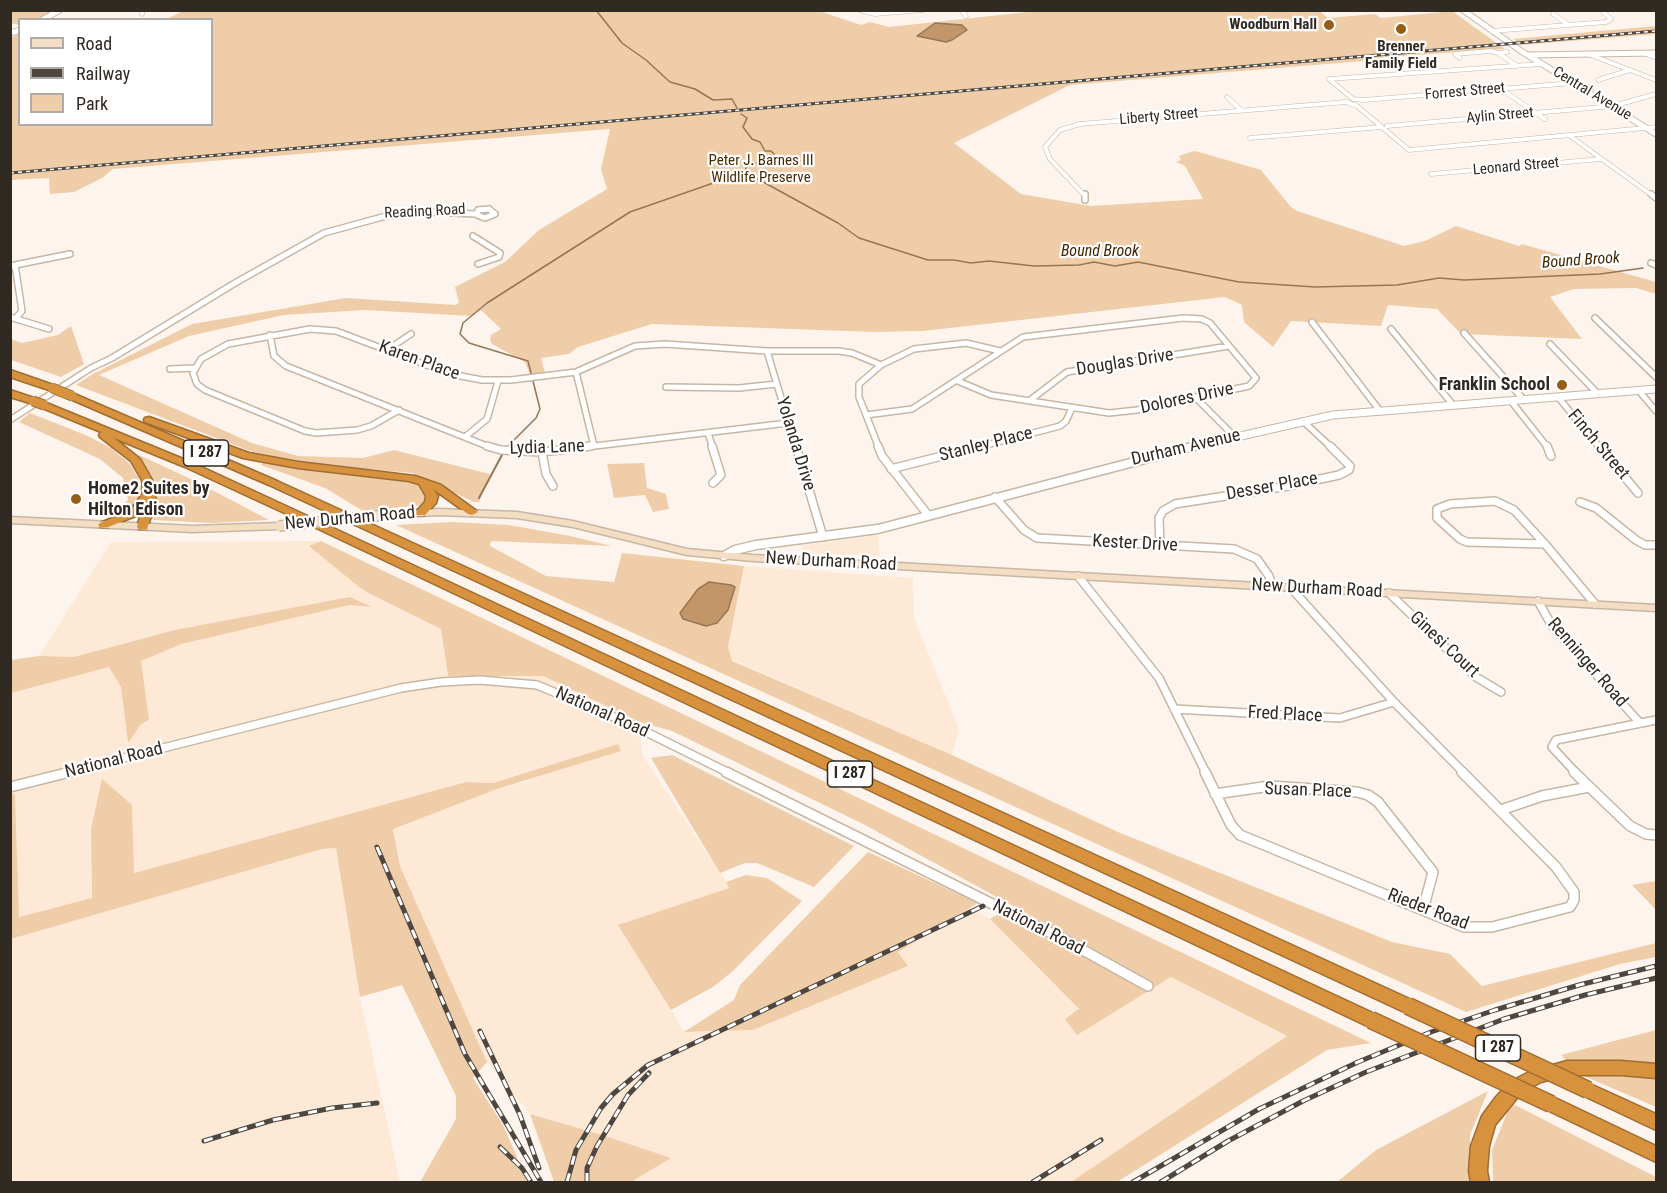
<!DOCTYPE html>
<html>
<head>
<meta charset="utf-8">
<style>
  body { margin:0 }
  #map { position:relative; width:1667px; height:1193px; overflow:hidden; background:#fdf5ed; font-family:"Roboto Condensed",sans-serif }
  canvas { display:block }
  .frame { position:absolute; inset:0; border:12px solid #312a23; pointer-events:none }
  .legend { position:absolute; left:18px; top:18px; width:195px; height:108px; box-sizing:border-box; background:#fff; border:2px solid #adaaa7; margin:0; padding:8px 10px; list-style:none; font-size:18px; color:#312a23 }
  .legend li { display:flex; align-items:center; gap:12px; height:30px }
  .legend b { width:30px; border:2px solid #adaaa7 }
</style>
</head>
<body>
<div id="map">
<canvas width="1667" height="1193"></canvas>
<div class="frame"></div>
<ul class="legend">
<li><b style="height:8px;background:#f3dec4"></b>Road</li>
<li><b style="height:8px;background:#4e4740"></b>Railway</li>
<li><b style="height:16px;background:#f0cda9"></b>Park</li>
</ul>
</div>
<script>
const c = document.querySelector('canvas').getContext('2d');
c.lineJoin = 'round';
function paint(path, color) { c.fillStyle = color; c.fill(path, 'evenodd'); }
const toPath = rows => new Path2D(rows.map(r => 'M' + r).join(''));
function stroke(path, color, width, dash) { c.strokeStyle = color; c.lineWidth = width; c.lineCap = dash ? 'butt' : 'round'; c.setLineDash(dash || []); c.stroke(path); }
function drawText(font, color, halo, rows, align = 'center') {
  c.font = font + ' "Roboto Condensed",sans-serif'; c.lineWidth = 4.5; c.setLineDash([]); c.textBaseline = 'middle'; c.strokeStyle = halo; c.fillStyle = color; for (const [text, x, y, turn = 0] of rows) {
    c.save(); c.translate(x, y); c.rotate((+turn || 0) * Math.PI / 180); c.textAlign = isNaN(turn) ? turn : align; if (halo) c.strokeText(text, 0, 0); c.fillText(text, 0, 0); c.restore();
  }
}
const built = toPath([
  [878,535,880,556,802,553,803,545],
  [321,541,310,546,370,594,441,629,448,676,543,676,640,722,642,754,730,888,654,981,684,1032,753,1030,908,966,898,952,970,908,990,919,1079,1010,1077,1034,1171,977,1287,1037,1071,1182,631,1182,671,1158,530,1114,487,1062,400,866,393,828,497,789,526,782,618,744,493,783,466,782,133,873,132,805,91,829,92,898,18,917,15,795,11,794,11,675,39,656,111,542],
  [744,566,913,578,914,618,959,729,952,755,732,660,728,647],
  [336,848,360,997,400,1182,11,1182,11,939,322,849]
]);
const green = toPath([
  [816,10,861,25,870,22,889,27,1046,10,1318,10,1328,18,1375,14,1381,18,1452,11,1505,49,1384,57,1375,60,1070,85,954,143,1021,194,1091,206,1203,199,1185,166,1176,162,1181,160,1179,156,1194,151,1199,152,1261,170,1291,207,1297,211,1404,246,1425,241,1456,226,1519,246,1522,244,1656,282,1656,294,1636,288,1574,289,1550,297,1582,339,1461,334,1437,309,1388,305,1381,326,1291,321,1273,347,1244,322,1242,305,1225,297,923,331,873,332,652,324,578,347,569,354,541,358,545,372,530,375,525,362,492,344,490,339,491,335,501,329,481,310,471,316,365,310,284,315,189,336,99,375,252,443,298,456,363,458,394,450,490,474,479,502,474,502,412,473,300,463,253,452,76,385,91,375,192,324,346,298,456,305,459,302,455,287,505,262,539,230,607,189,601,169,610,129,113,169,102,178,74,192,50,194,49,178,11,180,11,37,19,34,20,124,212,124,212,20,167,19,183,11],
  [10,11,58,11,41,19,20,20,19,25,11,23],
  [1656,26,1656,34,1521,45,1513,39],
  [71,326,84,364,61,377,11,360,11,339,22,343,58,335],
  [30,413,88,436,111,448,129,463,138,477,143,494,134,507,120,515,111,516,128,500,123,478,100,459,19,422],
  [139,455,195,481,269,520,212,523,154,520,150,517,157,501,158,487],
  [263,463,303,469,399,478,420,485,425,497,423,505,363,511,325,488,261,465],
  [644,463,647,488,666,494,669,509,653,512,645,495,614,498,607,464],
  [452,522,509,525,570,536,612,546,491,541,490,546,546,576,614,582,622,553,744,566,728,647,732,661,952,755,1118,832,1392,942,1450,954,1482,986,1656,943,1656,957,1620,964,1466,1012,396,525],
  [321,541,1371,1043,1327,1050,1117,1182,1071,1182,1287,1036,1171,977,1077,1035,1065,1019,1079,1009,990,919,1000,913,1147,979,865,825,672,731,640,722,543,676,448,676,441,629,370,594,358,586,309,546],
  [350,597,372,607,349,605,181,644,141,661,149,720,141,724,128,743,121,687,109,667,11,693,11,660,39,656,74,657,175,630],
  [618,744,621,751,497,789,393,829,400,866,487,1062,473,1078,503,1125,528,1182,420,1182,456,1119,456,1096,402,985,360,997,336,848,322,849,11,939,11,794,15,794,19,917,92,898,91,829,102,779,132,805,134,873,466,782,493,783],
  [672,755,854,846,814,887,757,863,745,863,720,873,651,758],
  [868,852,978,903,898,952,908,966,753,1030,684,1032,734,1000,740,985],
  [746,875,767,878,802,901,733,971,713,987,671,1010,618,925,729,888,726,882],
  [1656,881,1656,910,1632,885],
  [1656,1030,1656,1066,1627,1060,1567,1061,1561,1055],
  [1622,1075,1656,1078,1656,1107,1584,1076],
  [1488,1091,1470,1135,1470,1182,1337,1182,1376,1150],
  [1511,1103,1656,1177,1656,1182,1493,1182,1492,1150],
  [530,1114,605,1136,671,1158,631,1182,554,1182]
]);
const water = toPath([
  [935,23,962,25,967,30,952,40,946,42,917,36,935,23],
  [709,582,731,585,735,587,728,610,717,623,706,626,683,619,680,613,698,589,709,582]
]);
const streamFar1 = toPath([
  [596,10,622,43,646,60,670,82,695,89,713,100,732,99,737,108],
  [741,114,747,118,743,127,752,139,760,142,765,151,771,151,775,155,772,160,747,165,745,172,838,223,859,238,928,260,954,260,971,263,989,261,1034,266,1079,265,1094,262,1115,266,1138,262,1239,282,1315,287,1397,285,1439,278,1464,280,1600,274,1643,268],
  [506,448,536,418,540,409,528,361,469,343,460,334,463,323,487,303,630,212,745,172]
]);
const stream = toPath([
  [506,448,508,446],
  [479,498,503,453]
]);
const minorFar3 = toPath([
  [142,10,142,14],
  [859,10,875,14,923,10],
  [961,10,966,16],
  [1553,14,1569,25],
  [1492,31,1606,22,1611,19,1601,10],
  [1507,52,1498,53,1517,66],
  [1644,53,1656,58],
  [1588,54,1656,80],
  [1460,58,1455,54,1491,51,1498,53],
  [1541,64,1329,79,1353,99,1363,100,1573,83],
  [1598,80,1630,70],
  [1501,89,1545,119],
  [1227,97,1241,110],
  [1387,126,1613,106,1656,94],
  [1570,136,1653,196],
  [1250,138,1382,127],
  [1431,174,1601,159],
  [1085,196,1050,159,1045,147,1060,130,1080,124,1346,102,1357,106,1409,150,1656,127]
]);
const minorFar2 = toPath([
  [1085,194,1085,200],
  [1651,194,1656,198],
  [489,209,495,214,485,218,477,215,478,210,489,209],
  [473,236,500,253,499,257,478,264],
  [1651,263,1656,265],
  [15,265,22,311,16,318],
  [10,266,70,254],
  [10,317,49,329],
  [1595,318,1656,377],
  [1312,322,1380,411],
  [1391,329,1453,405],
  [1464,333,1524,400],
  [270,335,274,356,286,366,492,448],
  [1550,344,1598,394],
  [387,350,411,334],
  [767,351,796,448],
  [170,369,195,368],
  [576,372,594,446],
  [666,387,739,388,777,384],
  [1639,391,1656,411],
  [1195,397,1235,437],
  [1558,397,1600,448],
  [1029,401,1067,372,1229,346],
  [1511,401,1548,448],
  [399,410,371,426,357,430,316,433,305,431,205,390,197,384,193,373,201,359,228,344,310,329,336,331,450,374,482,380,511,380,576,372,635,346,665,344,767,351,839,351,852,353,881,365],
  [866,415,912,409,1023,337,1183,318,1202,319,1210,323,1256,378,1249,386,1137,410,1109,413,991,395,958,381],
  [10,420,91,368,112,358,235,283,324,233,386,216,427,212,477,214],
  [1304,422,1332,448],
  [708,433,713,448],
  [465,437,487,419,498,381],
  [578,448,788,423],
  [879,448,859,397,859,384,881,365,914,349,966,343,1000,351],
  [975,448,1060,426,1066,421,1072,408]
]);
const minorFar1 = toPath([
  [487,446,501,450,542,452,591,446],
  [712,446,721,475,713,483],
  [796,446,823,537],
  [878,446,882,456,928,515],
  [1547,446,1551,456],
  [1599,446,1638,493],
  [542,452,546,474,553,486],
  [891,469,981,446],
  [995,497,1024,530,1037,538,1234,549,1257,559,1269,576,1272,587],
  [1495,501,1514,510,1545,544,1467,542,1460,539,1437,518,1437,509,1450,504,1495,501],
  [1580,502,1596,508,1636,540,1645,545,1656,545],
  [1545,544,1595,604],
  [1160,545,1159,518,1163,511,1175,504,1288,486,1339,475,1349,470,1350,466,1330,446],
  [1078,576,1159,678,1206,773],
  [1290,587,1394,702,1464,773],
  [1389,593,1476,677,1501,692],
  [1538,601,1552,626,1640,723],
  [1174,709,1340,718,1394,702],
  [64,773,401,688,441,682,480,680,537,685,628,723,729,773],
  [1576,773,1552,747,1556,740,1656,720]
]);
const minor = toPath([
  [726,772,1065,940,1148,986],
  [1205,772,1231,825,1240,835,1464,927,1492,927,1570,907,1574,900,1574,892,1556,867,1462,772],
  [1574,772,1630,826,1646,834,1656,835],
  [10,787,70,772],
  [1215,794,1270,786,1357,792,1368,795,1378,802,1433,872,1423,910],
  [1501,810,1542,796,1589,787]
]);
const tertiaryFar2 = toPath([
  [1463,10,1521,51,1656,134],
  [42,20,60,10],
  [10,33,20,30],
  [1528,55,1656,53]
]);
const tertiaryFar1 = toPath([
  [1188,448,1333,415,1656,389]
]);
const tertiary = toPath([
  [724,556,735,550,756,545,878,529,1195,446]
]);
const secondary = toPath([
  [439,509,517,512,573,521,687,549,753,555,1656,605,1656,611,753,561,687,555,573,527,517,518,439,515,386,518,382,515,386,512,439,509],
  [10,517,193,526,279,523,283,526,279,529,193,532,10,523,10,517]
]);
const motorway = toPath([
  [10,370,56,386,57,388,52,391,10,377,10,370],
  [10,390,37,399,38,401,33,404,10,397,10,390],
  [72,393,277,481,1414,1001,1416,1006,1414,1011,1408,1013,1402,1011,269,485,68,398,68,394,72,393],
  [44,402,193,463,301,513,1377,1015,1379,1020,1377,1025,1371,1027,1365,1025,293,517,185,467,114,438,140,459,152,480,156,500,147,529,139,529,137,527,142,510,138,515,108,527,100,527,98,525,100,523,130,511,143,493,142,480,131,461,100,437,99,435,101,432,40,407,39,405,44,402],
  [149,417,249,453,298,462,415,476,441,485,478,512,472,515,468,514,433,489,438,496,436,503,425,515,417,515,415,513,425,502,426,496,419,484,409,481,298,468,243,458,145,422,144,420,145,418,149,417],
  [1567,1061,1621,1061,1656,1064,1656,1078,1621,1075,1567,1075,1541,1082,1522,1092,1495,1125,1489,1146,1487,1171,1489,1182,1471,1182,1469,1171,1471,1146,1482,1116,1496,1097,1510,1082,1531,1071,1567,1061],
  [1588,1083,1656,1114,1656,1130,1582,1095,1580,1090,1582,1085,1588,1083],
  [1551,1096,1656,1146,1656,1162,1545,1109,1543,1104,1545,1099,1551,1096]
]);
const railFar1 = toPath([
  [10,173,1656,31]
]);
const rail = toPath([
  [377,847,465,1054,541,1182],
  [480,1031,520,1115,539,1168],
  [204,1141,273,1120,332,1108,377,1103],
  [500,1147,522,1168,531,1182],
  [567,1182,576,1150,601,1108,613,1094,648,1065,983,906],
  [587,1182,587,1168,597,1146,628,1095,649,1073],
  [1033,1182,1101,1140],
  [1133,1182,1259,1109,1358,1062,1431,1032,1495,1010,1579,985,1656,966],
  [1161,1182,1228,1141,1303,1101,1366,1072,1504,1019,1585,995,1656,978]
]);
const secondaryBridge = toPath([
  [279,526,386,515]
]);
const motorwayBridgeFar1 = toPath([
  [52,388,72,396],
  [33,401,44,405]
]);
const motorwayBridge = toPath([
  [1408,1006,1588,1090],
  [1371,1020,1551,1104]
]);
const markers = [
  [1329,25,6,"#955e16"],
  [1401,29,6,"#955e16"],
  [1562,385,6,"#955e16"],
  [76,499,6,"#955e16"]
];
const farPoinames = [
  ["Woodburn Hall",1317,25],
  ["Brenner",1401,47,"center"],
  ["Family Field",1401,64,"center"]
];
const farStreetnames = [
  ["Forrest Street",1465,92,-5],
  ["Central Avenue",1592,94,31],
  ["Aylin Street",1500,116,-5],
  ["Liberty Street",1159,117,-5],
  ["Leonard Street",1516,167,-5],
  ["Reading Road",425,212,-3]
];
const farParknames = [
  ["Peter J. Barnes III",761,161],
  ["Wildlife Preserve",761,178]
];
const farWaternames = [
  ["Bound Brook",1100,252],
  ["Bound Brook",1581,261,-4]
];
const shields = [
  [206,453,45],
  [850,774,45],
  [1498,1048,45]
];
const shieldNames = [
  ["I 287",206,453],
  ["I 287",850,774],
  ["I 287",1498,1048]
];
const streetNames = [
  ["Karen Place",419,361,20],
  ["Douglas Drive",1125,363,-9],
  ["Dolores Drive",1187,399,-12],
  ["Yolanda Drive",795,444,73],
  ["Stanley Place",986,445,-14],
  ["Finch Street",1598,445,50],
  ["Lydia Lane",547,448,-2],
  ["Durham Avenue",1186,448,-13],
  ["Desser Place",1272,487,-10],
  ["New Durham Road",350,519,-5],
  ["Kester Drive",1135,544,3],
  ["New Durham Road",831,562,3],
  ["New Durham Road",1317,589,3],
  ["Ginesi Court",1444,645,43],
  ["Renninger Road",1587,663,49],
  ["National Road",602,713,24],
  ["Fred Place",1285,715,3],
  ["National Road",114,761,-14],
  ["Susan Place",1308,791,2],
  ["Rieder Road",1428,910,21],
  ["National Road",1038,928,27]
];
const poiNames = [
  ["Franklin School",1550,385],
  ["Home2 Suites by",88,489,"left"],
  ["Hilton Edison",88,510,"left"]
];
paint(built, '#fde9d6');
paint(green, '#f0cda9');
paint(water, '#c29669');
stroke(water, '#967654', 1.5);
stroke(streamFar1, '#967654', 1.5);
stroke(stream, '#967654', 2);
stroke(minorFar3, '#c8b6a4', 5);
stroke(minorFar2, '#c8b6a4', 8);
stroke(minorFar1, '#c8b6a4', 10);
stroke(minor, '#c8b6a4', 12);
stroke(tertiaryFar2, '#c8b6a4', 7);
stroke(tertiaryFar1, '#c8b6a4', 9);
stroke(tertiary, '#c8b6a4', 11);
stroke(secondary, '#c8b6a4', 3);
stroke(motorway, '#9e6d33', 3);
stroke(minorFar3, '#fff', 4);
stroke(minorFar2, '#fff', 5);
stroke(minorFar1, '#fff', 7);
stroke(minor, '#fff', 9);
stroke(tertiaryFar2, '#fff', 5);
stroke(tertiaryFar1, '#fff', 7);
stroke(tertiary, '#fff', 8);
paint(secondary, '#f3dec4');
paint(motorway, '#d8913c');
stroke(railFar1, '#4e4740', 3);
stroke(rail, '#4e4740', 5);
stroke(railFar1, '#fff', 1.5, [4]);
stroke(rail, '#fff', 3, [9]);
stroke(secondaryBridge, '#c8b6a4', 12, []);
stroke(motorwayBridgeFar1, '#9e6d33', 11, []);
stroke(motorwayBridge, '#9e6d33', 19, []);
stroke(secondaryBridge, '#f3dec4', 9);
stroke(motorwayBridgeFar1, '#d8913c', 9);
stroke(motorwayBridge, '#d8913c', 16);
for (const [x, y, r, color] of markers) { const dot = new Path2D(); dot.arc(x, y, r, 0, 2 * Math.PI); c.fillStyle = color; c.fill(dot); stroke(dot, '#fff', 2); }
drawText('bold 15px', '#312a23', '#fff', farPoinames, 'right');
drawText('15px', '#312a23', '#fff', farStreetnames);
drawText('15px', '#482a04', '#fff', farParknames);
drawText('italic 16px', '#442701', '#fff', farWaternames);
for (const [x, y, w] of shields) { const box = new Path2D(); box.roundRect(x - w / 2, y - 13, w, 26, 4.5); c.fillStyle = '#fff'; c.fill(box); stroke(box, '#312a23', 1.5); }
drawText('bold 16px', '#312a23', null, shieldNames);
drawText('18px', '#312a23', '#fff', streetNames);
drawText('bold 18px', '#312a23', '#fff', poiNames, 'right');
</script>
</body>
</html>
